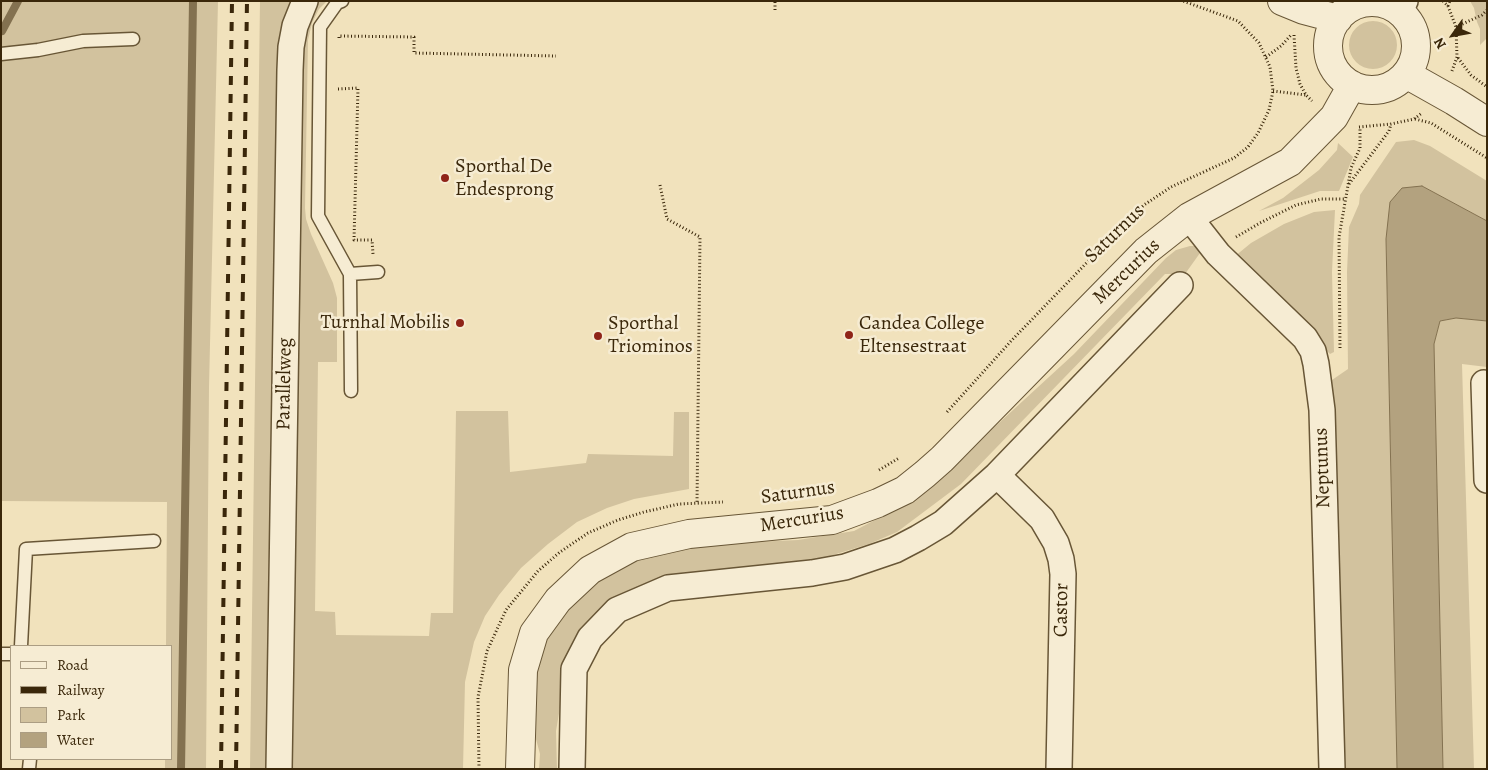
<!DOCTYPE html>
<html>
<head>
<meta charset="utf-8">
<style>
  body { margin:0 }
  #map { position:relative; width:1488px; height:770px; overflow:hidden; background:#f1e2bc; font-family:Alegreya,serif }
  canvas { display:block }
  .frame { position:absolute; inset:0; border:2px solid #3a270a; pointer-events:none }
  .legend { position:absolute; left:10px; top:645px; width:162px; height:115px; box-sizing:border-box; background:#f6ecd3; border:1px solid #ab9d83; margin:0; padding:6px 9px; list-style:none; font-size:15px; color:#3a270a }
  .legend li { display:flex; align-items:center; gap:10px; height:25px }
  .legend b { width:25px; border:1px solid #ab9d83 }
  .north { position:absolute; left:1428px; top:10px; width:50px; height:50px; -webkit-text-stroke:4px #f6ecd3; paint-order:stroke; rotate:238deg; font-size:14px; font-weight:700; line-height:20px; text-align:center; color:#3a270a }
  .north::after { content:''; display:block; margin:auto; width:18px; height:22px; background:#3a270a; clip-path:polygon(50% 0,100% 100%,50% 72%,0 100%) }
</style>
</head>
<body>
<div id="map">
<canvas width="1488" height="770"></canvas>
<div class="frame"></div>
<ul class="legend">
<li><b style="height:6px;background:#f6ecd3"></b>Road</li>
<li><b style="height:6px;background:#3a270a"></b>Railway</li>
<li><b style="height:14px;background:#d2c29e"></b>Park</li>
<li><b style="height:14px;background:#b3a27f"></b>Water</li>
</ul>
<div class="north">N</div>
</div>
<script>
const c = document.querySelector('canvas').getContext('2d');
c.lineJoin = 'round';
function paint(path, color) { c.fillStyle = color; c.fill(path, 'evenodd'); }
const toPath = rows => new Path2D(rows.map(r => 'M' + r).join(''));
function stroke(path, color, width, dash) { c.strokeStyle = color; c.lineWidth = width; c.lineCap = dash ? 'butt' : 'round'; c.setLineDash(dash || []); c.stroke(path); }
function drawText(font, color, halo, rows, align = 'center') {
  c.font = font + ' Alegreya,serif'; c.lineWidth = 5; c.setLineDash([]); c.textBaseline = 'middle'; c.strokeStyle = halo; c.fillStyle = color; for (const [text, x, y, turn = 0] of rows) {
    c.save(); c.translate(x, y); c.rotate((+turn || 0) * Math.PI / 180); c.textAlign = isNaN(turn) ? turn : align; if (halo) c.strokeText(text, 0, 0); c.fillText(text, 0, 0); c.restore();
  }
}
const green = toPath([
  [1,1,218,1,209,387,206,769,165,769,165,759,171,759,171,646,166,646,167,502,1,501],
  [260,1,295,1,272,769,250,769],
  [313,1,327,1,319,9,312,23,308,40,305,208,306,219,311,234,333,283,337,298,337,362,318,362,315,611,335,612,336,635,429,636,431,613,453,613,456,411,508,411,510,472,586,463,588,454,673,456,674,412,689,412,689,489,634,499,607,508,577,522,548,544,521,568,499,595,485,616,474,642,465,682,463,769,291,769,298,41],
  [1470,1,1487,1,1487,38,1480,45,1480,29,1477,22,1474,8],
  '1349 45a24 24 0 1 1 48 0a24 24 0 1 1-48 0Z',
  [1414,140,1430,146,1487,181,1487,221,1422,186,1386,239,1397,769,1337,769,1332,380,1348,369,1347,272,1349,227,1359,204,1360,195,1396,142],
  [1338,143,1353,157,1339,191,1320,191,1259,211,1283,198,1319,170,1337,150],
  [1335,210,1332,272,1334,352,1330,354,1234,257,1251,243,1284,224,1314,212],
  [1190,246,1195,246,1200,253,1185,274,1165,274,961,484,897,532,869,544,823,558,767,568,673,578,640,586,624,595,567,666,556,731,557,769,539,769,540,754,529,713,538,651,578,593,637,557,708,544,798,540,854,531,896,509,1000,422,1074,354,1166,258,1176,250],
  [1456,318,1487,321,1487,367,1462,364,1474,769,1443,769,1434,344,1440,321]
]);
const water = toPath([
  [1422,186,1487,221,1487,321,1456,318,1440,321,1434,344,1443,769,1397,769,1386,239,1390,202,1402,188,1422,186]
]);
const stream = toPath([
  [2,31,18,1],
  [181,769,193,1]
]);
const path = toPath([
  [1443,1,1448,6,1456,27,1457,57,1452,71],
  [1448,6,1450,1],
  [775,10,775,1],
  [1456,27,1482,15,1487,10],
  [1294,35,1296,68,1300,84,1306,95,1312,101],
  [339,38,339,36,414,37,414,53,556,56],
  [1266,57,1281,46,1292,34],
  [1458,58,1471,75,1487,87],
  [338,89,358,88,354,240,372,240,373,254],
  [1273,91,1306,95],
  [1415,119,1431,123,1487,158],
  [1359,127,1391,124,1414,119,1422,113],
  [1349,184,1389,131,1391,124],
  [660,185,667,219,700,237,697,503],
  [1236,237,1260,223,1296,205,1321,199,1344,199],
  [1340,348,1339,237,1351,168,1360,148,1360,128],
  [947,412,1012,340,1130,218,1144,205,1171,187,1234,158,1248,147,1258,133,1269,110,1273,91,1270,67,1259,43,1238,21,1183,1],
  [879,470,899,458],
  [818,493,832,489],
  [479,769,478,697,487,651,506,610,538,571,560,552,588,533,618,520,644,512,679,504,723,502]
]);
const service = toPath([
  [342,1,337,3,320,27,318,216,350,274,351,391],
  [1,54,38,50,83,41,133,39],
  [350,274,378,272],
  [21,646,26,549,154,541],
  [1,654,11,654],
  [29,769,30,759]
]);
const minor = toPath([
  [1399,11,1405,1],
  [1189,217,1218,254,1305,338,1313,351,1316,364,1322,410,1332,769],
  [1484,383,1487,480],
  [997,475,1042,519,1056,543,1061,559,1063,574,1059,769],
  [279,769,290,70,291,47,295,26,305,1],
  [572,769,574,669,590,638,617,610,668,588,812,573,845,567,895,550,918,538,943,523,997,475,1180,285]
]);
const tertiary = toPath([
  [1282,1,1304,10,1338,19],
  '1328 46a44 44 0 1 1 88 0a44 44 0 1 1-88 0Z',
  [1406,74,1454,101,1487,122],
  [520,769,523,670,534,633,558,600,590,570,632,547,689,534,832,520,878,503,905,490,925,474,942,459,1146,251,1189,217,1290,162,1334,117,1352,85]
]);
const rail = toPath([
  [221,769,232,1],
  [236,769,247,1]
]);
const markers = [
  [445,178,5,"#8f2418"],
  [460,323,5,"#8f2418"],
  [849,335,5,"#8f2418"],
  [598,336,5,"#8f2418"]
];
const poiNames = [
  ["Sporthal De",455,167],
  ["Endesprong",455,190],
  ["Turnhal Mobilis",450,323,"right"],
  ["Sporthal",608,324],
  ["Triominos",608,347],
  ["Candea College",859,324],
  ["Eltensestraat",859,347]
];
const streetNames = [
  ["Saturnus",1115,234,-44],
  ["Mercurius",1127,272,-44],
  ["Parallelweg",285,384,-89],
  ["Neptunus",1323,468,-92],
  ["Saturnus",798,493,-8],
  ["Mercurius",802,520,-9],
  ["Castor",1062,610,-89]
];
paint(green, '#d2c29e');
paint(water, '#b3a27f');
stroke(water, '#837150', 1);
stroke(stream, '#837150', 8);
stroke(service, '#685636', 15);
stroke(minor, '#685636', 28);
stroke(tertiary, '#685636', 30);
stroke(path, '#3a270a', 3, [1, 2.5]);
stroke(service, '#f6ecd3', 12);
stroke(minor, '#f6ecd3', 25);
stroke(tertiary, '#f6ecd3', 28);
stroke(rail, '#3a270a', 4, [9, 9]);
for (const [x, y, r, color] of markers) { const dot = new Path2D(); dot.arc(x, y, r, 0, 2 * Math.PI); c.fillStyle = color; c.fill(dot); stroke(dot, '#f6ecd3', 2); }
drawText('20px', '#3a270a', '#f6ecd3', poiNames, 'left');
drawText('20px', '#3a270a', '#f6ecd3', streetNames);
</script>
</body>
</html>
